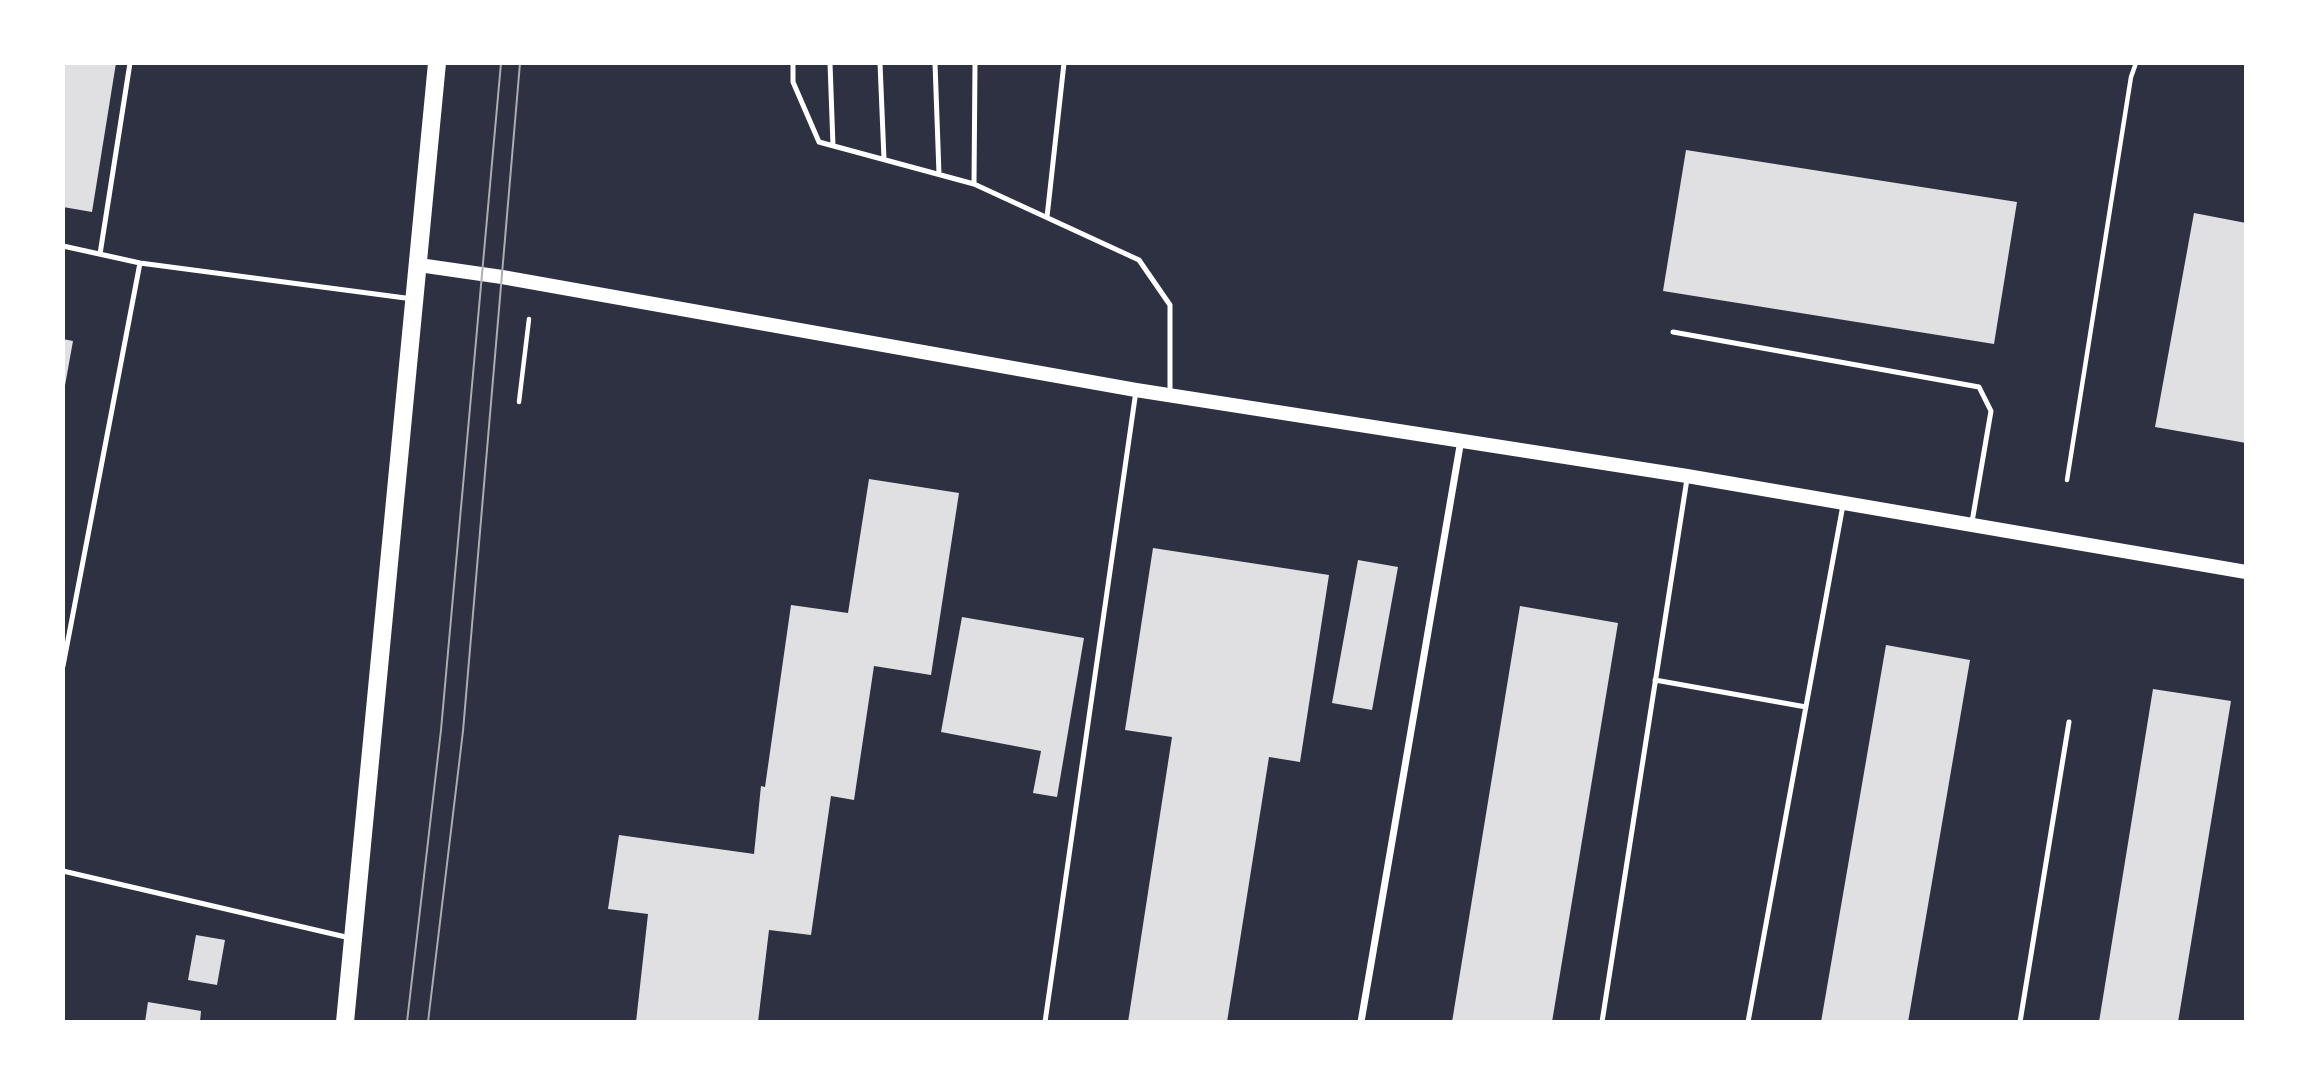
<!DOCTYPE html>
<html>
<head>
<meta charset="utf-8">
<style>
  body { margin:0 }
  #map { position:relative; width:2309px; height:1085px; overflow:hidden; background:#2d3142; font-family:"Golos Text",sans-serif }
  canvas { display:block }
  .frame { position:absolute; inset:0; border:65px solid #fff; pointer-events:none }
</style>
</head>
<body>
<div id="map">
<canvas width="2309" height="1085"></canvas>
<div class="frame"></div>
</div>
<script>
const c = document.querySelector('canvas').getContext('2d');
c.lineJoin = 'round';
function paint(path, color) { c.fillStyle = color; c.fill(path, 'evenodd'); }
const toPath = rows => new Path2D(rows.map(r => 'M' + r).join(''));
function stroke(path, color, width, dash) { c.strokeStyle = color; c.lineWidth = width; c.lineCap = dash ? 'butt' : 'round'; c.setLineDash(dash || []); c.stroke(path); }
const building = toPath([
  [63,63,116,63,92,212,63,207],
  [1686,150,2017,202,1994,344,1663,291],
  [2194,213,2246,223,2246,443,2155,427],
  [63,339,73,341,64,391,63,391],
  [869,479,959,493,931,675,874,666,854,800,831,796,811,935,769,930,758,1022,636,1022,648,914,608,909,619,835,754,854,761,786,765,787,791,605,848,613],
  [1153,548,1329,575,1300,762,1269,757,1227,1022,1128,1022,1172,737,1125,730],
  [1358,560,1398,567,1372,710,1332,703],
  [1520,606,1618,623,1552,1022,1452,1022],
  [962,617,1084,638,1057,797,1033,793,1041,751,941,732],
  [1886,645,1970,660,1908,1022,1821,1022],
  [2153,689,2231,701,2178,1022,2099,1022],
  [196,935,225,940,217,985,188,980],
  [148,1002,201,1011,200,1022,145,1022]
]);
const path = toPath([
  [519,402,529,319],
  [2067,480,2131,77,2136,63]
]);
const service = toPath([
  [793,63,793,82,819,142,974,184,1139,260,1170,305,1170,392],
  [830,63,833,146],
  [880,63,884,159],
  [935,63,939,174],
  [974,184,975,63],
  [1047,217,1064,63],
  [63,246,140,263,413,299],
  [100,254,130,63],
  [1673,332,1979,387,1991,411,1972,522],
  [63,666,140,263],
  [1655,680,1806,707],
  [63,871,350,938],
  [1045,1022,1136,391],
  [1602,1022,1687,479],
  [1748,1022,1843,505],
  [2020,1022,2069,722]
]);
const minor = toPath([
  [1361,1022,1461,440]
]);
const secondary = toPath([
  [419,265,502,277,1136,390,1687,476,2246,572]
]);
const primary = toPath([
  [345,1022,437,63]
]);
const tram = toPath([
  [407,1022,441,730,501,63],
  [428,1022,463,731,520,63]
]);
paint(building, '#e0e0e3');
stroke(path, '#fff', 4.5);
stroke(service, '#fff', 5);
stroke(minor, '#fff', 7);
stroke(secondary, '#fff', 14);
stroke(primary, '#fff', 18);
stroke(tram, '#abadb3', 2);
</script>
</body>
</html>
